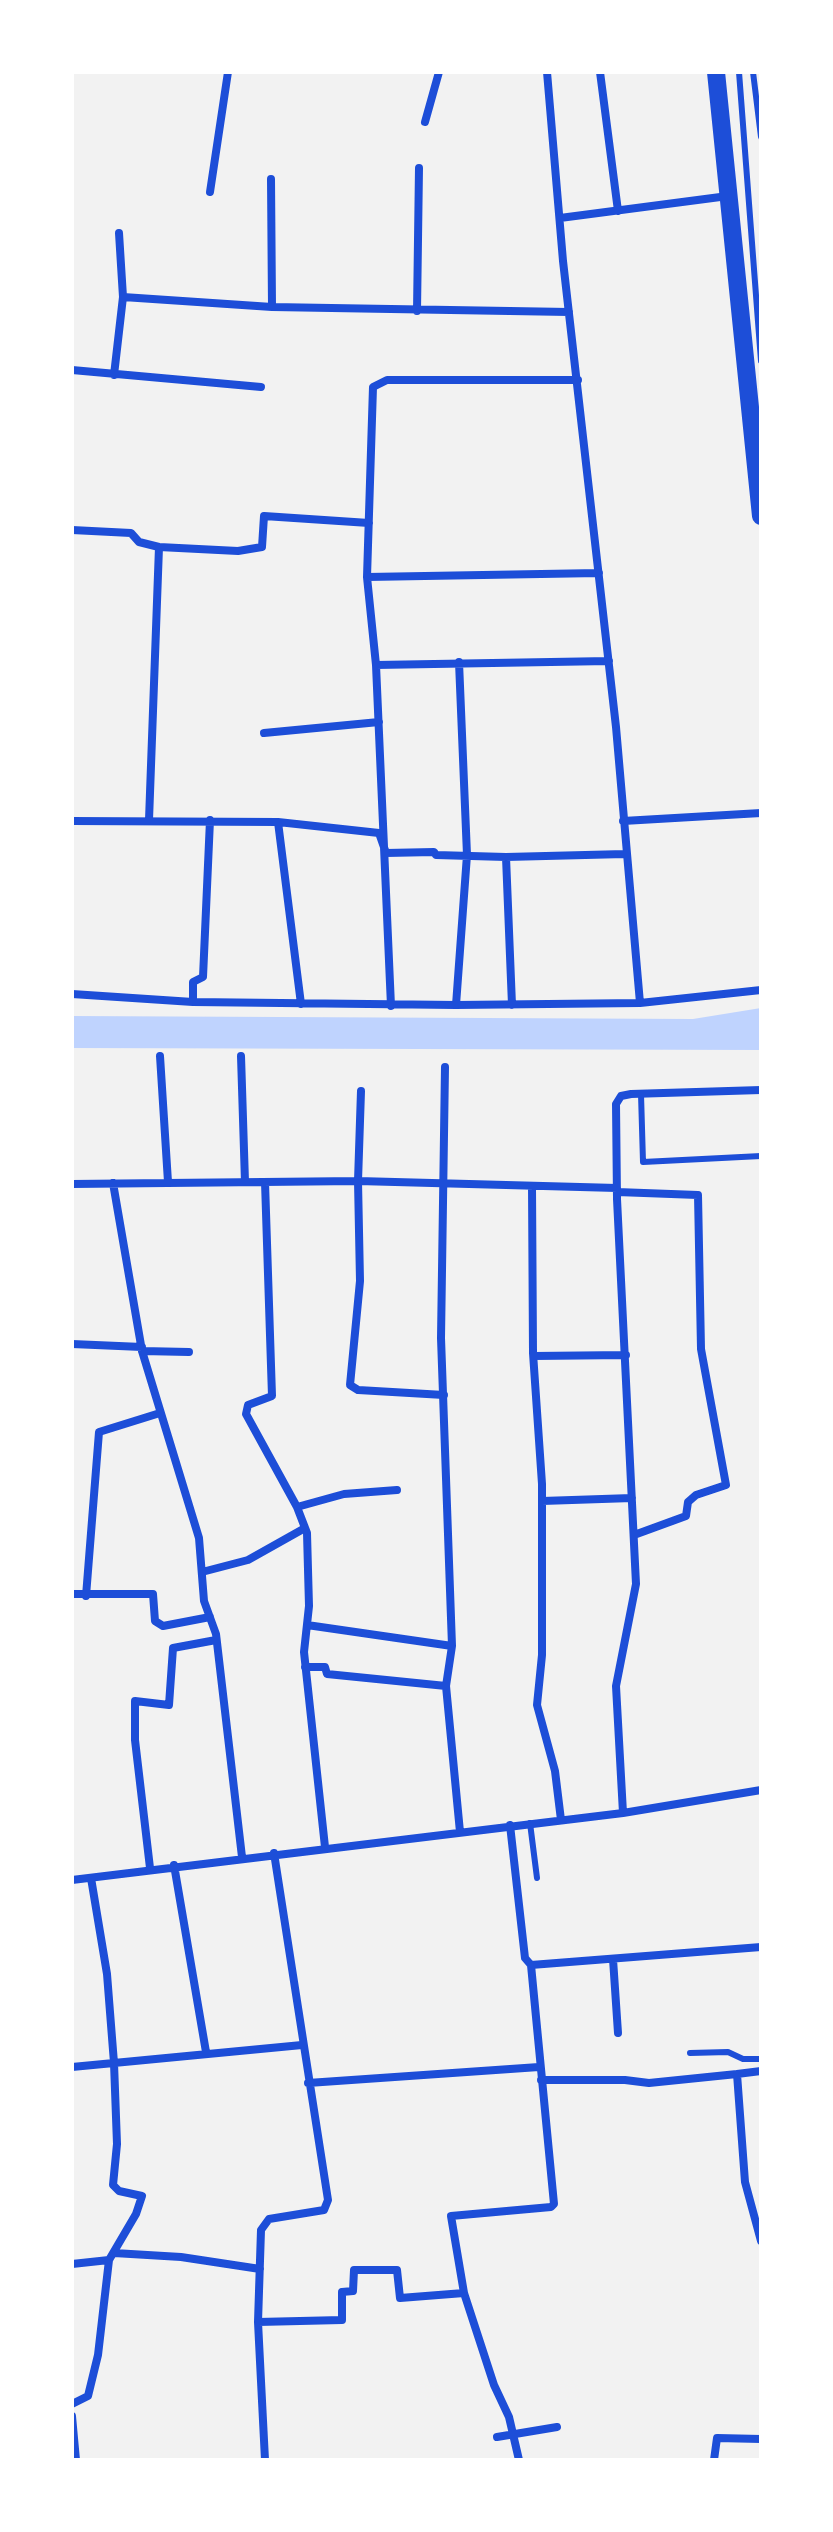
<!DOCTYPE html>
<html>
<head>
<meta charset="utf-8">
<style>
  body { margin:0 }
  #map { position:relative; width:833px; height:2532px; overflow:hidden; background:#f2f2f2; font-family:Poppins,sans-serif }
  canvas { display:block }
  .frame { position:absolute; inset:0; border:74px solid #fff; pointer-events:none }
</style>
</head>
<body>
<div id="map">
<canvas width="833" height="2532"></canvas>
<div class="frame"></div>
</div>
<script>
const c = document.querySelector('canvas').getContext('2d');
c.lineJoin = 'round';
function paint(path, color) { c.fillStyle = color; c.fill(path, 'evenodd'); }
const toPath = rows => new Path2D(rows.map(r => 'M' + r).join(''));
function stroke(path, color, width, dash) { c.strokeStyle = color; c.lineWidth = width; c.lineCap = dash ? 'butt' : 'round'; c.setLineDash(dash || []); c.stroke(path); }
const water = toPath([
  [761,1008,761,1050,72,1048,72,1016,693,1019]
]);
const service = toPath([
  [739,72,761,361],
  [753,72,761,137],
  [641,1094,643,1162,761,1156],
  [530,1823,537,1878],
  [690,2053,728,2052,743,2059,761,2059]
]);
const minor = toPath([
  [547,72,563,261,616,727,640,1003],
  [600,72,618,211],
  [425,122,439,72],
  [271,179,272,307],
  [210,192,228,72],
  [560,218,728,196],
  [123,297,272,307,569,312],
  [417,311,419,168],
  [72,370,261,387],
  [114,375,123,297,119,233],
  [72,530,131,533,139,542,159,547,238,551,262,547,264,516,369,523],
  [367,577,599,573],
  [376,665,609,661],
  [264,733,379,722],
  [149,820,159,547],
  [72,821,278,822,379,833,386,853,434,852,436,855,506,857,625,854],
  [623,821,761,813],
  [278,822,301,1004],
  [506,857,512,1005],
  [72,994,193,1002,456,1005,640,1003,761,990],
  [193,1002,193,982,203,977,210,820],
  [456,1005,467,855,459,662],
  [391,1006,376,665,367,577,373,387,387,380,578,380],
  [160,1056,168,1182],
  [241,1056,245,1182],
  [445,1067,441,1338,452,1646,446,1686,460,1832],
  [361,1091,358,1181,360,1281,350,1385,358,1390,444,1395],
  [265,1182,272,1396,248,1405,246,1414,297,1507,307,1533,309,1606,304,1652,325,1847],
  [113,1183,142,1351,199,1538,204,1601,216,1634,242,1857],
  [72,1184,358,1181,617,1188],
  [532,1186,533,1353,542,1484,542,1655,537,1705,555,1771,561,1820],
  [617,1192,698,1195,701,1349,726,1485,696,1495,688,1502,686,1516,634,1535],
  [72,1344,142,1347],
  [142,1351,189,1352],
  [534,1356,626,1355],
  [542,1501,632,1498],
  [297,1507,344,1494,397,1490],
  [202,1572,248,1560,305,1528],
  [72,1594,153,1594,155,1621,163,1626,210,1617],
  [86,1596,99,1432,160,1413],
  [307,1625,452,1646],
  [305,1667,325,1667,327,1674,446,1686],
  [623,1813,616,1686,636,1584,617,1199,616,1104,621,1096,631,1094,761,1090],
  [510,1825,525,1958,531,1965,554,2204,551,2207,451,2216,464,2293,494,2385,509,2417,519,2460],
  [174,1865,206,2052],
  [150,1868,135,1740,135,1701,169,1705,173,1648,216,1640],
  [72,1880,623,1813,761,1790],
  [613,1959,618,2033],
  [531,1965,761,1947],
  [72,2067,302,2045],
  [737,2074,761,2071],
  [541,2080,625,2080,649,2083,737,2074,745,2182,761,2241],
  [308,2083,539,2067],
  [114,2253,181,2257,260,2269],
  [72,2264,109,2260],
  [258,2322,342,2320,342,2292,353,2291,354,2270,397,2270,400,2298,464,2293],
  [72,2404,88,2396,98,2355,109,2260,136,2214,142,2196,119,2191,113,2185,117,2144,114,2063,107,1974,91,1878],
  [72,2416,76,2460],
  [497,2437,557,2427],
  [265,2460,258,2322,261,2230,269,2219,324,2210,328,2200,274,1853],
  [714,2460,717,2438,761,2439]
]);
const primary = toPath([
  [716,72,761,516]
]);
paint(water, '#bfd3fe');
stroke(service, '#1d4ed8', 6);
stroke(minor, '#1d4ed8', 8);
stroke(primary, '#1d4ed8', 18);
</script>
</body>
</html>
